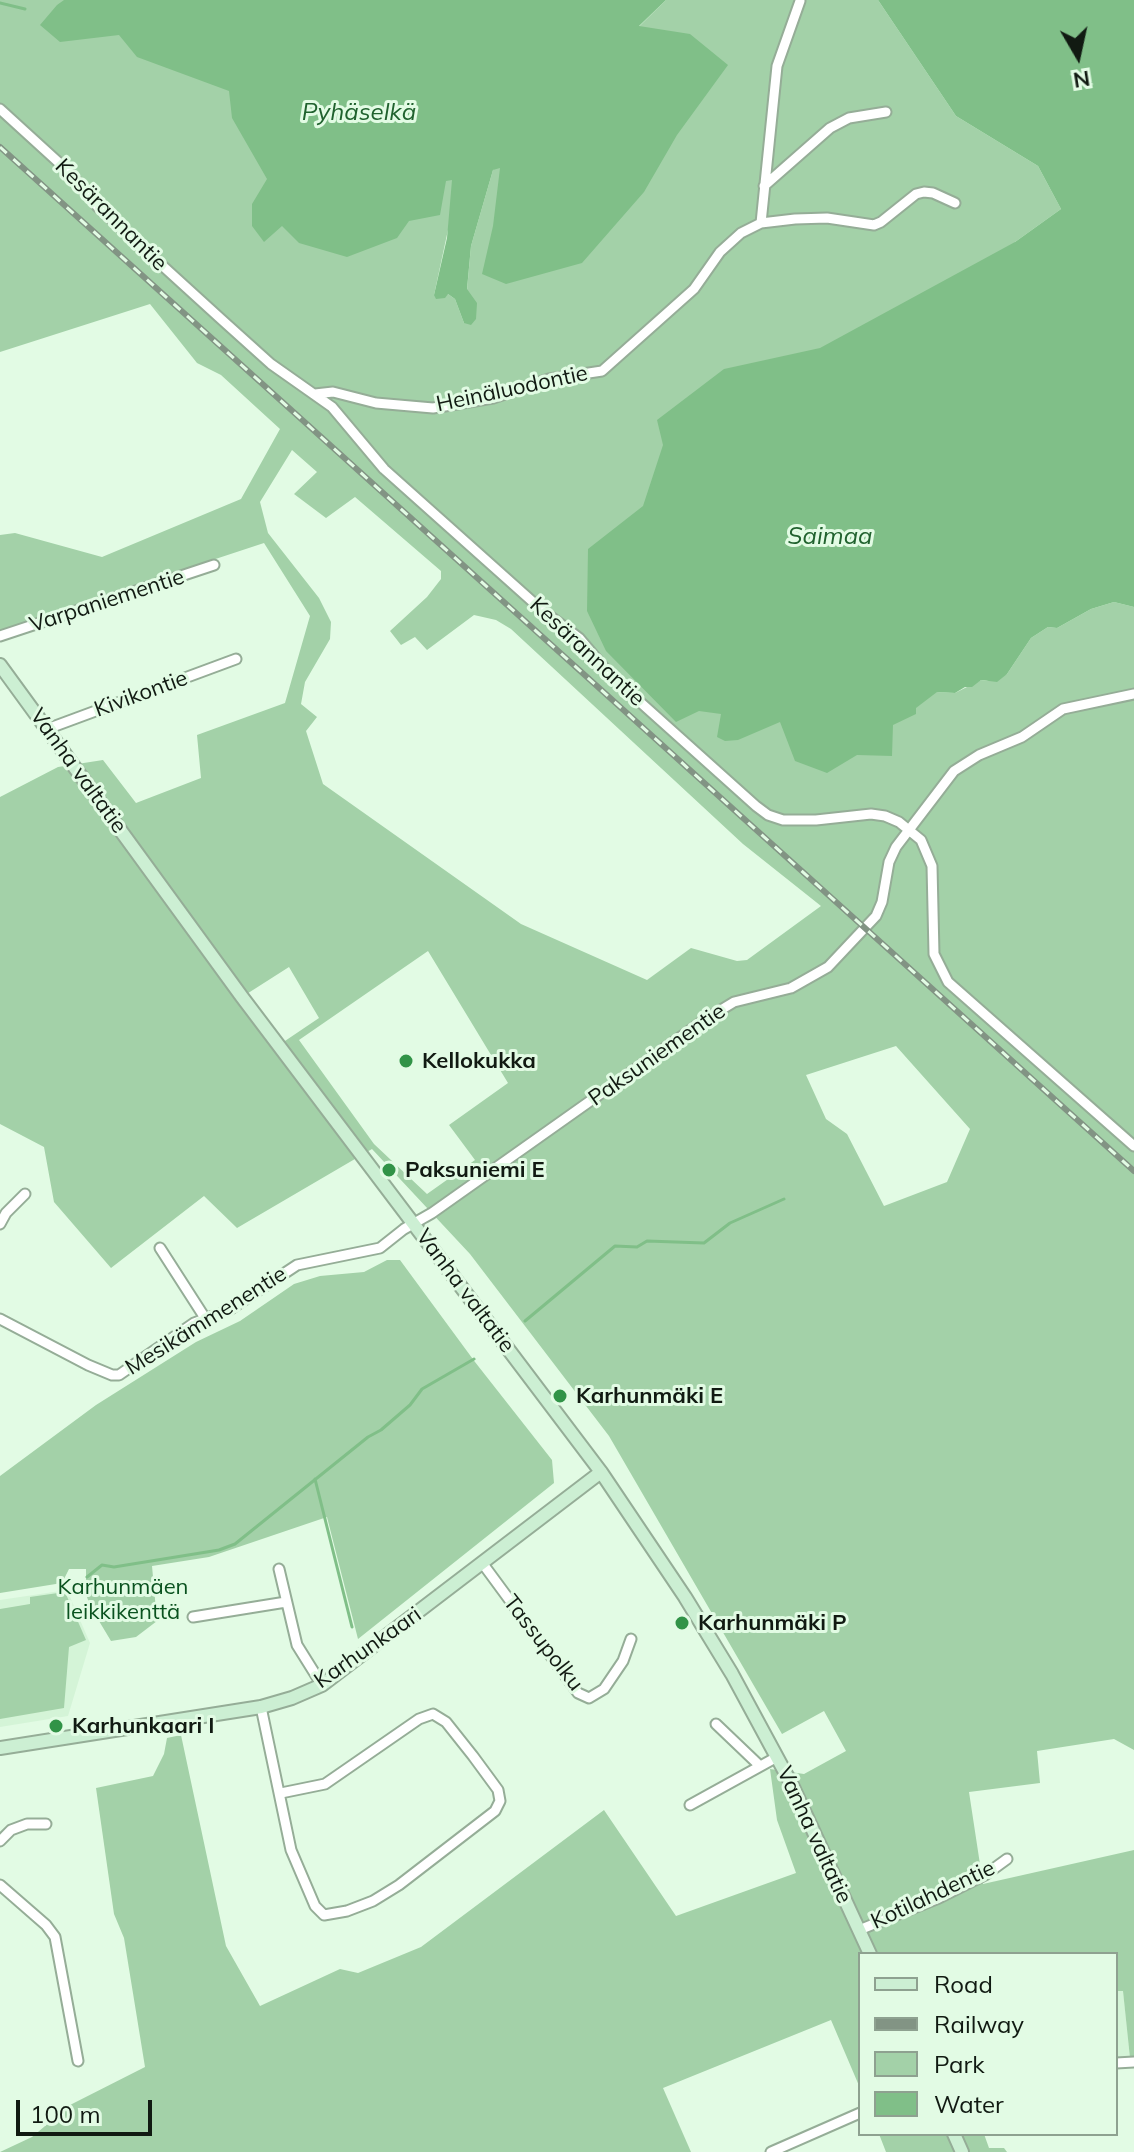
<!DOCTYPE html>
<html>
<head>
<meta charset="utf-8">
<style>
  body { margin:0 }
  #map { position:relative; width:1134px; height:2152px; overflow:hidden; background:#e2fbe4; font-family:Mulish,sans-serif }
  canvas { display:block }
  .legend { position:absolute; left:858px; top:1952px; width:260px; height:184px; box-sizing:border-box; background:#e2fbe4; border:2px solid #8ea190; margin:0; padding:10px 14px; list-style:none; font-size:24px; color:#111a12 }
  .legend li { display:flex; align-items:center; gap:16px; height:40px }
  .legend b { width:40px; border:2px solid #8ea190 }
  .north { position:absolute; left:1038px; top:16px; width:80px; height:80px; -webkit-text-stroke:6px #e2fbe4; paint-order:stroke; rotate:171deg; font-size:22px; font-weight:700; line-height:32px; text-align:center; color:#111a12 }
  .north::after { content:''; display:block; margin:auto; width:28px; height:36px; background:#111a12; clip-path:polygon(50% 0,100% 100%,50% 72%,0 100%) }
  .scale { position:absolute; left:16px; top:2100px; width:136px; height:36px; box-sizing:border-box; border:4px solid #111a12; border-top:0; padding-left:10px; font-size:24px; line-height:28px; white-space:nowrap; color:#111a12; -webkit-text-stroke:6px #e2fbe4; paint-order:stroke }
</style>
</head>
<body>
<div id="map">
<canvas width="1134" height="2152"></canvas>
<ul class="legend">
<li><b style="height:10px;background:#ccefd3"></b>Road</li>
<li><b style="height:10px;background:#829484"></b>Railway</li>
<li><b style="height:22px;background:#a3d1a8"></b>Park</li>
<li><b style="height:22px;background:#80bf88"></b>Water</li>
</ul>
<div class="north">N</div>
<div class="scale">100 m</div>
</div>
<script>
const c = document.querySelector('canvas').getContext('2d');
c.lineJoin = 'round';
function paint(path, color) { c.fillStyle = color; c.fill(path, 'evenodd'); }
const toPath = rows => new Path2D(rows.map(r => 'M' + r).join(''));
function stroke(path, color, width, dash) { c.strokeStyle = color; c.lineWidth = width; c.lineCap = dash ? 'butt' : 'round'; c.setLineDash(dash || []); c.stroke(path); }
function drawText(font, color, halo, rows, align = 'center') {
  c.font = font + ' Mulish,sans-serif'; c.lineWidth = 6; c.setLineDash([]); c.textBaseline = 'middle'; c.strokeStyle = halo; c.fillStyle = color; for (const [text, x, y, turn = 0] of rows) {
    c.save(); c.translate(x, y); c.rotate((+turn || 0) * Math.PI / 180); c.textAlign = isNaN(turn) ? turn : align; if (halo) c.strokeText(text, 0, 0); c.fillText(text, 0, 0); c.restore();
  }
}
const built = toPath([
  [67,1590,90,1643,68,1716,0,1727,0,1600],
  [1123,1990,1130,2058,1116,2059,1116,1991]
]);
const green = toPath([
  [0,0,430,0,481,76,434,295,448,294,455,299,464,323,471,246,493,170,666,0,878,0,956,116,1038,166,1061,209,1015,242,937,692,955,693,981,680,987,681,1007,674,1031,638,1048,627,1057,628,1091,609,1114,602,1134,607,1134,1750,1114,1739,1037,1751,1040,1783,969,1792,983,1884,1134,1850,1134,2058,1130,2058,1123,1991,1116,1991,1116,1954,860,1954,860,2088,831,2020,663,2088,691,2152,0,2152,32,2137,70,2105,145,2067,124,1938,114,1914,96,1788,153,1776,164,1754,167,1738,181,1735,226,1946,260,2006,340,1969,358,1973,421,1947,604,1810,676,1916,796,1873,777,1820,770,1769,804,1774,846,1751,824,1711,782,1734,609,1436,470,1254,372,1149,237,1228,204,1196,111,1268,54,1202,44,1147,0,1124,0,797,58,767,103,760,136,803,201,778,197,735,285,703,310,616,264,543,0,630,0,535,15,533,102,557,241,499,280,429,221,375,197,363,150,304,0,352],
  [292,450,317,472,294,494,326,518,355,497,441,571,441,579,427,597,390,631,401,645,415,637,427,650,474,615,496,620,511,629,743,844,821,906,747,960,737,961,691,948,647,980,521,924,323,784,306,731,317,717,301,704,305,682,330,639,331,622,319,598,268,533,260,502],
  [428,951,508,1083,449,1125,475,1160,427,1194,374,1144,299,1040],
  [289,967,319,1018,279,1045,242,997],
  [896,1046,970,1129,947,1182,884,1206,847,1134,826,1119,806,1075],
  [387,1260,400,1260,475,1362,552,1460,554,1483,358,1639,327,1517,209,1557,152,1566,157,1621,136,1637,111,1641,90,1606,86,1594,86,1569,69,1569,62,1583,0,1593,0,1476,96,1405,196,1342,240,1321,294,1284,320,1276,364,1272],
  [65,1592,86,1640,69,1647,64,1708,0,1719,0,1609,30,1604,30,1597],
  [879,2134,984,2134,989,2148,1004,2148,1007,2152,886,2152]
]);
const water = toPath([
  [64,0,666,0,639,26,690,34,728,65,677,135,644,192,582,263,506,284,482,274,493,226,500,168,493,170,471,246,467,289,477,303,476,319,471,325,464,323,455,299,448,294,445,298,436,299,434,295,447,238,452,180,446,181,440,215,409,221,397,238,347,257,299,243,282,226,264,242,252,226,252,204,267,179,232,118,229,91,137,57,119,35,60,42,40,25,57,5],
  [878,0,1134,0,1134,607,1114,602,1091,609,1057,628,1048,627,1031,638,1007,674,997,682,981,680,972,687,965,687,955,693,937,692,916,708,916,714,893,725,892,756,857,755,827,773,795,761,780,722,738,740,725,741,717,737,721,714,699,711,676,722,606,651,587,611,588,549,643,506,663,445,657,420,724,369,820,348,1015,242,1061,209,1038,166,956,116]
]);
const stream = toPath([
  [0,3,25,9],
  [525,1321,615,1246,637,1247,647,1241,704,1243,730,1223,784,1199],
  [315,1479,352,1627],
  [87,1577,102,1565,114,1567,219,1550,235,1544,368,1437,381,1430,410,1405,422,1389,474,1359]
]);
const street = toPath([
  [0,109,68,171,98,207,221,319,271,364,332,407,384,469,543,611,579,638,611,676,756,806,768,815,783,820,816,820,871,814,885,816,899,822,921,840,932,866,934,954,948,982,1134,1146],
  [764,186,830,128,849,118,886,112],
  [761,223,795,219,827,218,874,225,881,222,916,194,924,192,933,193,955,203],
  [315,394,333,392,376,403,433,408,493,398,549,379,602,371,694,289,720,252,741,233,761,223,777,66,800,1],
  [0,636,214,565],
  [47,729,236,659],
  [0,1224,6,1213,25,1194],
  [160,1248,205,1318],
  [0,1319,88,1365,112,1375,119,1375,194,1323,229,1310,297,1265,380,1248,404,1229,432,1213,706,1019,734,1002,791,988,828,967,876,916,882,902,889,862,896,847,954,771,979,755,1022,737,1063,709,1134,694],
  [483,1564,578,1693,589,1698,604,1689,623,1661,631,1639],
  [279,1569,297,1645,322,1685],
  [193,1617,286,1602],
  [261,1707,291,1850,315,1906,324,1915,347,1911,373,1901,399,1885,495,1811,500,1801,498,1790,473,1756,446,1722,433,1714,419,1719,325,1784,281,1793],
  [716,1724,760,1766],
  [690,1805,777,1757],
  [0,1841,11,1830,27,1824,46,1824],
  [0,1885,46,1925,55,1937,78,2061],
  [859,1930,939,1898,985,1875,1007,1859],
  [1116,2063,1134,2062],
  [771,2152,860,2113]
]);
const secondary = toPath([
  [0,665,242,997,601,1472,685,1597,732,1674,793,1787,870,1954],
  [0,1748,261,1707,292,1698,322,1685,601,1472],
  [954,2134,962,2152]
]);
const rail = toPath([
  [0,147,1134,1171]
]);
const markers = [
  [406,1061,8,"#319347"],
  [389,1170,8,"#319347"],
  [560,1396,8,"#319347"],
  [682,1623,8,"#319347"],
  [56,1726,8,"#319347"]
];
const streetNames = [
  ["Kesärannantie",111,215,45],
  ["Heinäluodontie",512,389,-12],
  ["Varpaniementie",107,601,-18],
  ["Kesärannantie",587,652,43],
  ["Kivikontie",141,694,-20],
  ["Vanha valtatie",78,771,54],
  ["Paksuniementie",657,1055,-35],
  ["Vanha valtatie",465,1291,53],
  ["Mesikämmenentie",206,1321,-32],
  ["Tassupolku",543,1643,52],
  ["Karhunkaari",368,1648,-35],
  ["Vanha valtatie",814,1835,65],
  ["Kotilahdentie",933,1895,-25]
];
const poiNames = [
  ["Kellokukka",422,1061],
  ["Paksuniemi E",405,1170],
  ["Karhunmäki E",576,1396],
  ["Karhunmäki P",698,1623],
  ["Karhunkaari I",72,1726]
];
const parkNames = [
  ["Karhunmäen",123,1587],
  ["leikkikenttä",123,1612]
];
const waterNames = [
  ["Pyhäselkä",359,113],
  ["Saimaa",830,537]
];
paint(built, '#d4f4d7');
paint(green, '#a3d1a8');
paint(water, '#80bf88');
stroke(stream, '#80bf88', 3);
stroke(street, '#95ad97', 13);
stroke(secondary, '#95ad97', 16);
stroke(street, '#fff', 9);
stroke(secondary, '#ccefd3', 12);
stroke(rail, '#829484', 6);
stroke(rail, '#e2fbe4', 3, [9]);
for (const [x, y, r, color] of markers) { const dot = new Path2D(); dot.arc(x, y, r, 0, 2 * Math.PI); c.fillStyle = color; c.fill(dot); stroke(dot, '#e2fbe4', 3); }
drawText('22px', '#111a12', '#e2fbe4', streetNames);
drawText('bold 22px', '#111a12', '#e2fbe4', poiNames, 'left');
drawText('22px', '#0a521f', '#e2fbe4', parkNames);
drawText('italic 24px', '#20622e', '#e2fbe4', waterNames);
</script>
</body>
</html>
